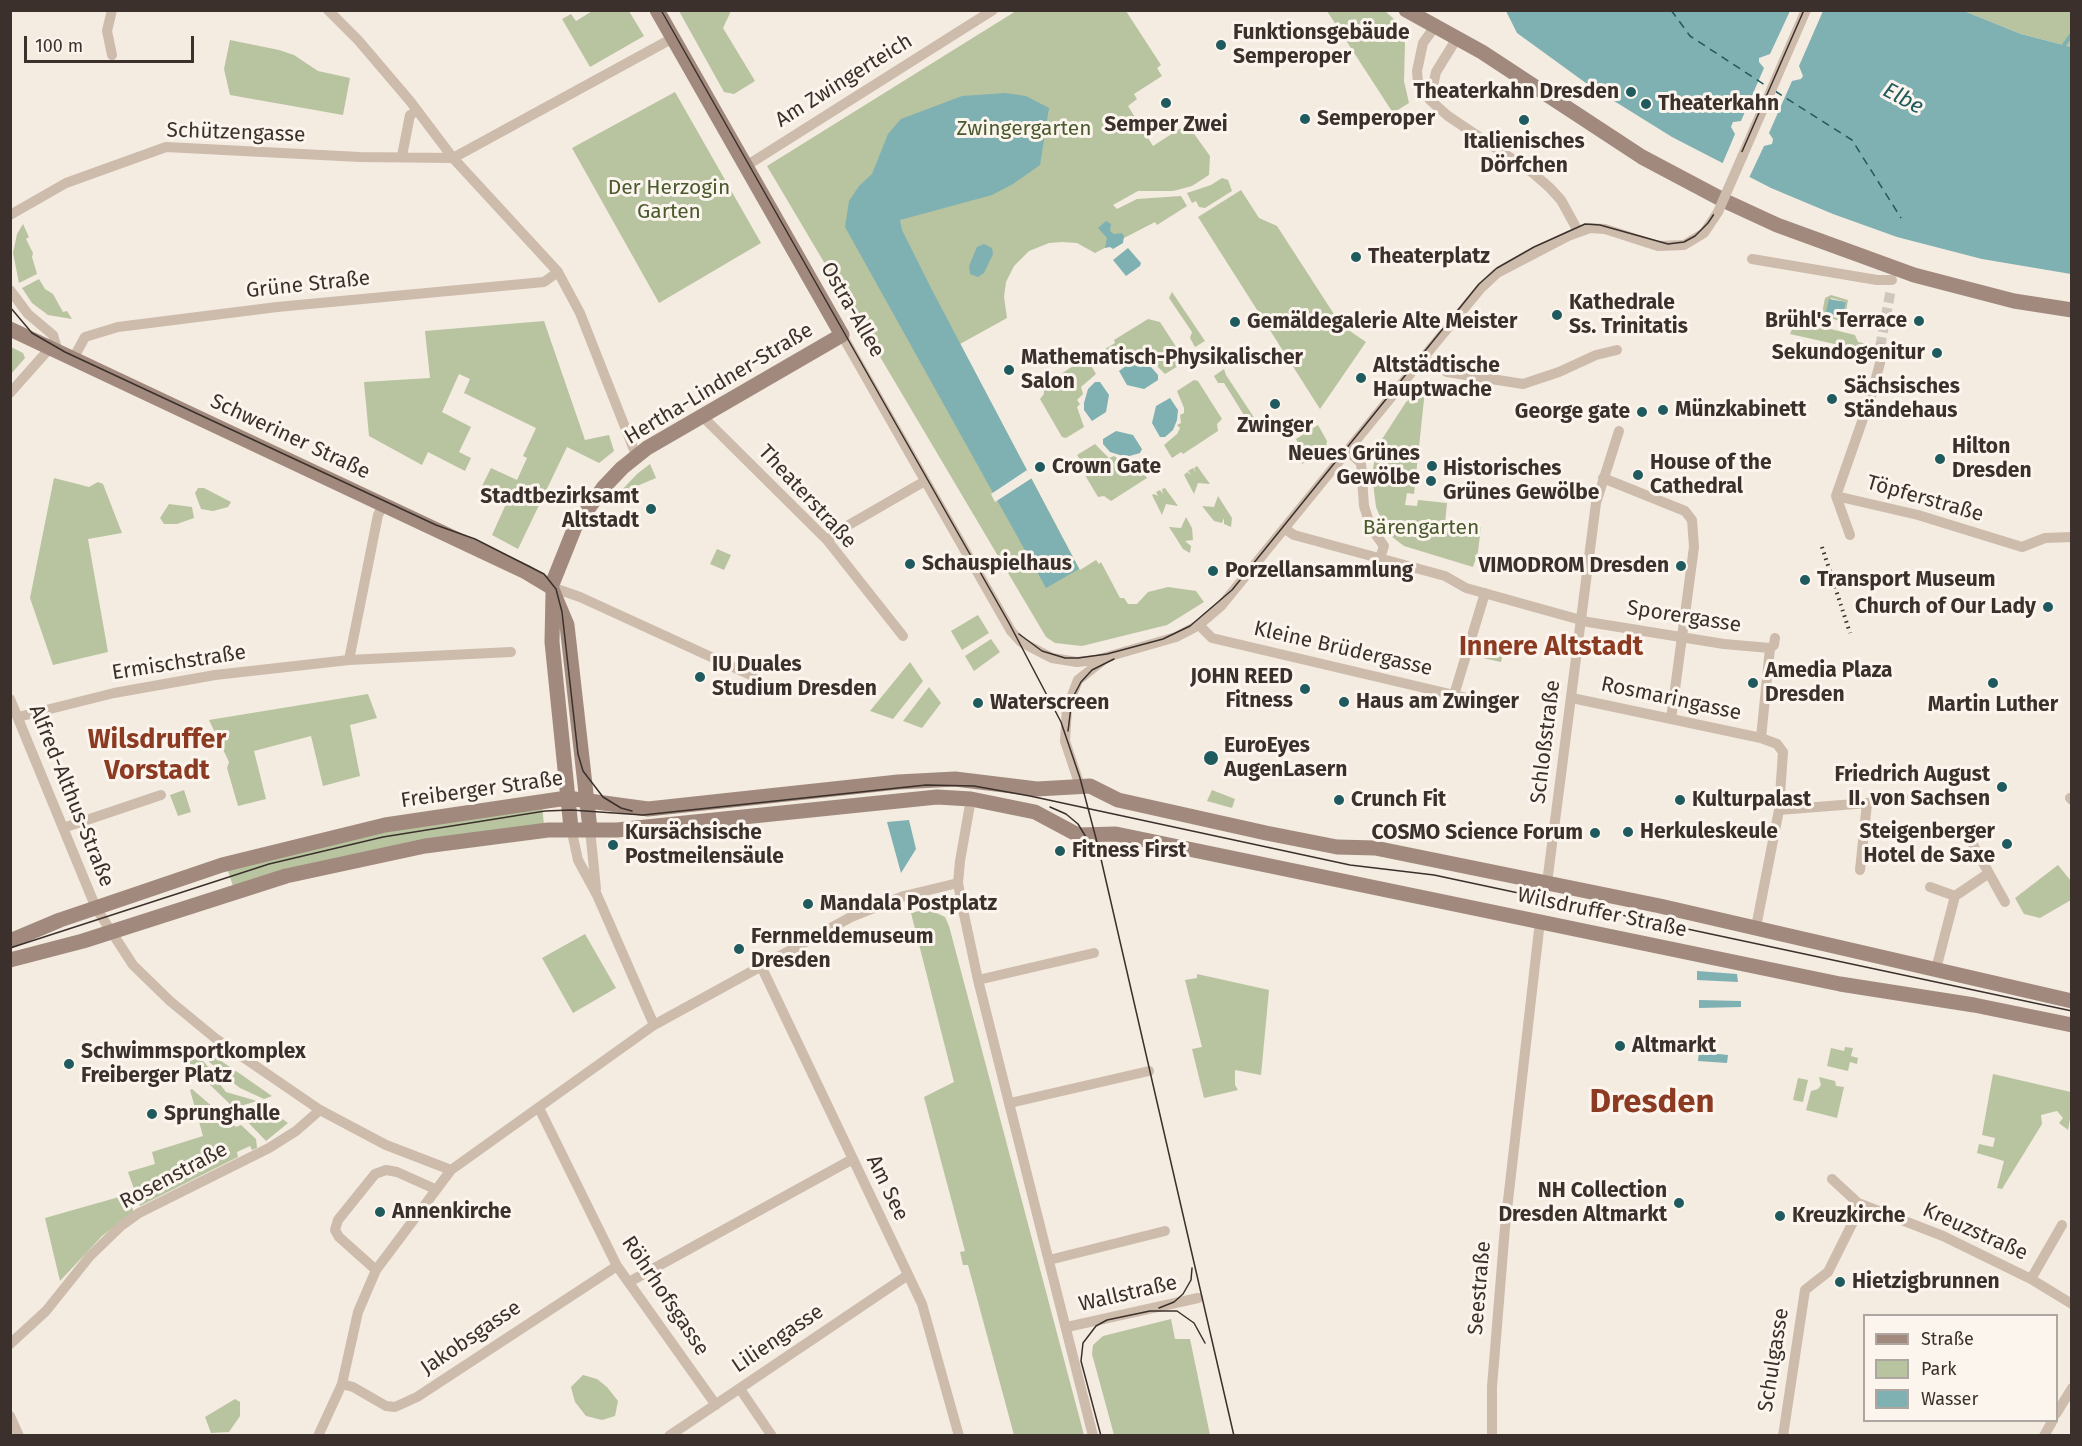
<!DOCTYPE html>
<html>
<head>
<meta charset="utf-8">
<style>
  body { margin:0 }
  #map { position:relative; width:2082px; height:1446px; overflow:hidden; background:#f4ebe1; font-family:"Fira Sans",sans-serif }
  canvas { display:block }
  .frame { position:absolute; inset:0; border:12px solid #3b302b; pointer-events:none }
  .legend { position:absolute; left:1863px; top:1314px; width:195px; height:108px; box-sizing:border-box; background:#fbf5ee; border:2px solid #aea6a0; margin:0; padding:8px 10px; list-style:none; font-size:18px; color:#3b302b }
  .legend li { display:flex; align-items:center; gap:12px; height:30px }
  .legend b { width:30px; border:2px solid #aea6a0 }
  .scale { position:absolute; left:24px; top:36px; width:170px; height:27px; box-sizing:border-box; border:3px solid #3b302b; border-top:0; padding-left:8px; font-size:18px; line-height:21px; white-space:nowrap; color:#3b302b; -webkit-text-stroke:4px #fbf5ee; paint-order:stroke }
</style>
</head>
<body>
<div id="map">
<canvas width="2082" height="1446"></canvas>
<div class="frame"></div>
<ul class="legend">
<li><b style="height:8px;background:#a18a7d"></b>Straße</li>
<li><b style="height:16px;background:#b8c4a0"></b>Park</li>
<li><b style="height:16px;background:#7fb0b2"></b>Wasser</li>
</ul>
<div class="scale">100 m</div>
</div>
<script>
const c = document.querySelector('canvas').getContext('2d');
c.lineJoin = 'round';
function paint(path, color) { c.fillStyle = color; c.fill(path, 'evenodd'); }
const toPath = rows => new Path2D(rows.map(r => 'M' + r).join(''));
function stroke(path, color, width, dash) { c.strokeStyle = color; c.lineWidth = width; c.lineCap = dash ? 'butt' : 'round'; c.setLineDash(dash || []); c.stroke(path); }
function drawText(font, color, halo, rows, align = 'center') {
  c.font = font + ' "Fira Sans",sans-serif'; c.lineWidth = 6; c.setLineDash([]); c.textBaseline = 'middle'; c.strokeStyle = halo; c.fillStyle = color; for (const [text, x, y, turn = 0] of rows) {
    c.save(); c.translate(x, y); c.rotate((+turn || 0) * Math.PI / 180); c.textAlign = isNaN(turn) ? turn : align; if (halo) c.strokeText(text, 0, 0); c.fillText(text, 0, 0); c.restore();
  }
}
const green = toPath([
  [594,10,629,11,644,36,590,67,562,19,571,14,576,21],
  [679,11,731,11,723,28,755,81,734,94,724,92],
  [1016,11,1126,11,1161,65,1157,68,1162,76,1134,94,1137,99,1128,106,1153,146,1187,124,1210,156,1209,175,1192,186,1173,191,1138,191,1113,205,1117,209,1137,199,1181,196,1187,206,1157,225,1155,222,1095,253,1077,243,1062,242,1049,243,1029,251,1014,266,1006,282,1004,297,1007,318,960,344,1080,570,1096,560,1099,564,1101,562,1120,598,1124,598,1128,604,1137,604,1148,592,1168,587,1196,591,1204,602,1167,625,1082,646,1055,643,1046,637,767,166],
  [1327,11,1385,11,1394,19,1405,43,1404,81,1409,103,1393,113],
  [1964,11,2071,11,2071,47,2021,34],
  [230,40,279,50,294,55,318,71,350,78,343,115,230,95,224,69],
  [675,92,761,243,659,303,572,148],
  [1222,178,1228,180,1232,191,1205,208,1199,207,1196,201,1192,203,1187,193,1211,185],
  [1241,190,1259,218,1277,226,1341,325,1366,342,1320,409,1198,217],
  [23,224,29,237,26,239,33,253,32,257,37,274,19,283,13,253,17,234],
  [39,279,45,289,53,294,63,312,67,311,72,319,48,315,32,303,22,288],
  [1172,292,1205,341,1195,347,1190,338,1192,332,1169,298],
  [1831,295,1848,300,1844,323,1831,318,1830,320,1821,318,1825,298],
  [1831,298,1846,302,1842,320,1831,315,1828,317],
  [1148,319,1160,322,1184,359,1183,363,1165,374,1152,361,1146,362,1140,357,1138,360,1129,356,1113,363,1105,349,1115,343,1114,340],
  [544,321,585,440,609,435,614,451,599,463,567,447,518,549,492,535,506,504,479,492,491,468,517,480,527,458,523,456,536,428,464,393,470,379,459,374,442,412,471,427,459,452,471,458,465,471,428,452,422,465,369,436,364,382,430,378,425,331],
  [1802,322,1855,335,1858,342,1871,345,1870,352,1790,334,1794,324],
  [11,347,23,353,25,358,11,374],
  [1088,360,1096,374,1081,387,1083,394,1077,400,1080,404,1077,407,1084,427,1066,438,1062,437,1040,399,1044,394,1043,386,1076,364,1079,367],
  [1224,369,1226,375,1257,422,1249,423,1224,383,1218,383,1214,376],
  [1194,380,1198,381,1222,419,1217,424,1218,431,1183,454,1181,452,1172,458,1164,445,1177,434,1180,428,1177,425,1181,423,1180,415,1184,413,1184,408,1177,391],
  [1421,390,1425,390,1414,494,1407,493,1405,505,1417,506,1418,500,1447,503,1445,523,1481,527,1478,552,1473,567,1404,546,1387,533,1376,507,1372,474,1377,447,1406,402],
  [1318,425,1327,441,1326,447,1302,464,1294,450,1300,447,1296,439],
  [1095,444,1109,458,1114,456,1121,461,1123,458,1130,463,1147,455,1155,469,1145,475,1147,478,1111,501,1104,496,1098,497,1076,460,1079,458,1077,455],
  [650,464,656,478,618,494,637,474],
  [1197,466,1210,484,1198,483,1194,494,1184,475,1187,472,1191,475,1188,471,1193,468,1196,473,1194,468],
  [54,478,89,487,98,482,103,484,122,533,88,539,108,652,53,665,30,598],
  [198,488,204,488,231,502,228,507,213,511,201,509,195,493],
  [1165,488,1178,506,1166,504,1162,515,1152,495,1154,494,1158,496,1156,492,1160,490,1163,494,1162,489],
  [1218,496,1232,518,1231,527,1224,524,1224,518,1222,523,1214,521,1202,506,1214,507],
  [169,504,192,507,194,518,177,524,164,524,160,518],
  [1186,517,1192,528,1193,540,1185,541,1191,546,1190,553,1183,549,1169,527,1181,528],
  [717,549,731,555,724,570,710,564],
  [978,615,989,633,962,650,951,631],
  [991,639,1000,652,974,671,965,656],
  [1477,643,1504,650,1501,662,1474,656],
  [910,662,923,681,893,719,870,711],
  [929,687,941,703,922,728,903,721],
  [368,694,377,718,350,725,360,776,323,786,311,736,254,751,266,799,238,806,227,768,229,762,209,720],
  [184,790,191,812,178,816,170,795],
  [1212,790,1235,799,1232,808,1207,801],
  [542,805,544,825,234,889,227,868,329,841],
  [2058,865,2071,881,2071,900,2040,918,2024,914,2015,898],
  [928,909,945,917,949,926,1084,1435,1014,1435,968,1265,963,1265,960,1252,965,1251,924,1097,954,1082,911,913],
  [585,934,616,988,573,1013,542,958],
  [1197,974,1269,990,1261,1075,1235,1070,1235,1085,1238,1090,1204,1098,1192,1049,1202,1047,1185,980,1197,978],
  [200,1047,233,1069,221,1073,195,1048],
  [1845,1047,1853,1048,1851,1056,1858,1058,1857,1064,1850,1062,1848,1071,1827,1066,1831,1048,1844,1051],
  [188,1051,204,1062,215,1075,204,1078,180,1053],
  [236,1071,272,1096,264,1099,240,1088,223,1075],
  [1993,1074,2071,1092,2071,1113,2068,1130,2059,1123,2063,1118,2057,1111,2041,1115,2042,1124,2002,1189,1997,1188,2004,1161,1977,1153,1979,1144,1993,1147,1995,1138,1982,1135],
  [1819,1077,1835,1081,1836,1086,1844,1087,1837,1118,1806,1110,1811,1091,1818,1089,1821,1085],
  [215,1078,226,1092,257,1101,234,1108,206,1081],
  [1798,1078,1808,1080,1803,1102,1793,1100],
  [192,1089,236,1127,241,1125,256,1139,257,1148,252,1150,250,1146,237,1152,238,1157,140,1206,128,1172,155,1164,152,1152,203,1136,190,1090],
  [260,1103,288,1123,266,1141,237,1111],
  [126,1195,134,1212,102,1236,60,1281,45,1218],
  [1171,1319,1175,1339,1190,1339,1210,1435,1114,1435,1092,1354,1093,1345,1103,1336],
  [583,1375,597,1379,607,1387,618,1401,615,1416,602,1420,586,1416,575,1402,571,1387],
  [235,1399,240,1402,240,1416,229,1432,211,1433,205,1417]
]);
const water = toPath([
  [1506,11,1964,11,2021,34,2071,47,2071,274,1982,259,1897,237,1833,214,1771,188,1672,137,1590,86,1517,33],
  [1005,93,1026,96,1049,108,1040,165,1013,184,992,195,900,220,902,230,932,290,1079,569,1046,588,845,227,849,201,859,186,872,174,888,134,901,119,962,96],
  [1106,221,1111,224,1110,231,1114,234,1122,233,1124,236,1123,243,1113,249,1110,247,1105,248,1107,238,1098,228],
  [984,244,992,248,993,254,984,273,978,277,970,274,969,266,977,247],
  [1128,248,1141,263,1140,266,1126,276,1113,260],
  [1829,299,1846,302,1842,320,1831,315,1825,316],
  [1130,363,1151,367,1158,375,1158,380,1144,389,1127,385,1119,371],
  [1095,382,1100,382,1109,395,1106,412,1092,421,1084,410,1084,403,1088,389],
  [1170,398,1178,410,1177,420,1173,430,1165,437,1160,437,1152,423,1156,406],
  [1116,431,1133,435,1142,449,1140,453,1126,457,1110,452,1103,444,1103,439],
  [909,820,916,849,901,873,887,822],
  [1697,971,1737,974,1738,982,1697,980],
  [1699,1000,1741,1001,1741,1007,1699,1008],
  [1699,1052,1728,1055,1727,1063,1698,1061]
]);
const pier = toPath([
  [1790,11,1823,11,1799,66,1803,76,1801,79,1792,81,1769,133,1773,139,1772,144,1764,146,1748,180,1721,167,1735,134,1731,127,1733,122,1741,121,1764,68,1759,62,1759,58,1770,54],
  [1027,470,1032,478,995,502,991,494]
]);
const stream = toPath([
  [2064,45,2072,34]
]);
const ferry = toPath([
  [1671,10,1690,36,1768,87],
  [1775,91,1852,140,1901,218]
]);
const streetTunnel = toPath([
  [1880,347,1891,289]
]);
const street = toPath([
  [112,10,107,31,112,55],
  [328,10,358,40,410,101,453,158,558,272,580,313,636,455],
  [1436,25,1423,43,1417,71,1418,83,1430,100,1448,116,1533,173,1550,188,1561,200,1578,231],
  [1430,100,1436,72,1457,38],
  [402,156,410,115,417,111],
  [1742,157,1806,10],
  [746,166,993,10],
  [10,215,66,183,166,147,360,157,453,158,673,38],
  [1752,259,1877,280,1892,280],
  [10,290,28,314,53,335,58,352],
  [842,335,1011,631,1021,642,1052,658,1077,662,1096,660,1176,637,1199,625,1221,606,1423,358,1481,288,1497,273,1568,236,1590,228,1605,229,1658,246,1684,245,1704,233,1718,212],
  [1423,358,1447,372,1523,384,1559,372,1596,355,1617,350],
  [73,359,85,337,118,327,277,307,544,282,558,272],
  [10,393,50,348],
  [702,416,827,540,903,636],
  [1348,451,1361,463,1364,506,1371,528,1384,546,1380,558],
  [1603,478,1685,511,1692,520,1694,547,1671,719],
  [1836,496,1918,515,2022,547,2045,538,2072,537],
  [1836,496,1872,393,1880,363,1880,347],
  [1836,496,1850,535],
  [1285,529,1294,535,1445,576,1466,588,1588,622,1724,644,1770,648],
  [827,540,840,530,925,481],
  [551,587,580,597,757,678],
  [1199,625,1212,638,1484,702],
  [1770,648,1774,645,1775,638],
  [349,660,378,515,384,504],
  [1454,695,1485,593],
  [1572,698,1761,738,1777,744,1783,752,1779,810,1756,927],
  [10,699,96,908,133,965,170,1001,215,1038,320,1110,386,1145,451,1170],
  [18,717,114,693,215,675,349,660,511,652],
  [1761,738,1770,648],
  [1080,786,1065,741,1067,708,1078,680,1102,661],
  [2070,798,2072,800],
  [971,799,960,861,958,883,962,905,978,980,1093,1436],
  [1779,810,1867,803,1903,797],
  [63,828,161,795],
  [571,828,578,860,597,895,654,1025],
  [590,829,596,889],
  [1971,841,2005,902],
  [1860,870,1867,803],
  [1547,883,1596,503,1619,431],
  [1930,887,1955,896],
  [761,966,922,1304,959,1436],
  [1936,969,1955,896,1989,873],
  [978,980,1094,953],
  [1010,1103,1149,1071],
  [539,1108,617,1266,716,1405],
  [1832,1179,1858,1203,1943,1236,2031,1279,2072,1304],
  [1049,1260,1165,1231],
  [376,1270,339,1237,335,1230,338,1220,375,1174,386,1170,397,1172,435,1189],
  [2031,1279,2062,1225],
  [629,1282,851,1160],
  [1067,1327,1198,1298],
  [10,1344,46,1311,90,1256,121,1226,139,1213,269,1148,296,1131,320,1110],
  [342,1384,353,1387,386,1406,395,1407,417,1397,617,1266],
  [740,1389,772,1436],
  [2056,1414,2072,1388],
  [10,1416,19,1436],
  [318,1436,342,1384,358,1312,376,1270,451,1170,654,1025,851,917,904,896,958,883],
  [669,1436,908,1275],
  [1492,1436,1492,1387,1505,1227,1540,921],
  [1783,1436,1805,1290,1828,1272,1853,1222,1858,1203],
  [2044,1436,2053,1420]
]);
const secondary = toPath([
  [1406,10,1482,52,1642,157,1725,201,1777,225,1914,275,2014,301,2072,310],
  [10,329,526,572,551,587],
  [553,594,552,642,571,828],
  [590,829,567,625,551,587,575,527,603,488,622,468,647,448,842,335,657,10],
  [10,941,60,920,222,865,385,825,567,798,648,809,898,782,955,779,1037,789,1090,786,1118,800,1266,833,1337,847,1375,848,1660,906,2072,1001],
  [10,960,83,941,286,876,425,846,548,830,617,830,937,797,971,799,1035,812,1078,835,1116,834,1840,984,1974,1005,2072,1025]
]);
const tram = toPath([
  [661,10,1009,623,1061,722,1080,778,1098,846,1234,1436],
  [10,307,32,333,65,352,436,525,475,539,544,574,556,589,562,612,578,754,583,771,603,797,621,808,632,811],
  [1019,634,1042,651,1065,658,1078,658,1107,654,1163,639,1190,626,1232,590,1479,284,1497,268,1534,247,1585,224,1600,225,1668,244,1684,242,1695,236,1708,223,1716,211,1804,10],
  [1068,731,1072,699,1081,682,1092,670,1114,659],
  [1050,807,1066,814,1078,824,1092,847],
  [10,948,269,864,383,837,545,811,571,810,643,815,926,785,974,786,1030,796,1350,865,1434,875,2072,1011],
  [1159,1308,1174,1302,1183,1294,1191,1280,1192,1268],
  [1101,1436,1081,1361,1083,1343,1096,1326,1107,1320,1150,1311,1177,1311,1194,1323,1205,1343]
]);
const rail = toPath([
  [1822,547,1850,633]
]);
const streetBridge = toPath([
  [1718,212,1742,157]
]);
const markers = [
  [1221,45,6,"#1f5a5e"],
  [1631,92,6,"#1f5a5e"],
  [1166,103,6,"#1f5a5e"],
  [1646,104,6,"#1f5a5e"],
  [1305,119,6,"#1f5a5e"],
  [1524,120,6,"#1f5a5e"],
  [1356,257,6,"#1f5a5e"],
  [1557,315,6,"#1f5a5e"],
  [1919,321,6,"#1f5a5e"],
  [1235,322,6,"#1f5a5e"],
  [1937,353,6,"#1f5a5e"],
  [1009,370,6,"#1f5a5e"],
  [1361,378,6,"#1f5a5e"],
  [1832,399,6,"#1f5a5e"],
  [1275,404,6,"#1f5a5e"],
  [1663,410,6,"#1f5a5e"],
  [1642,412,6,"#1f5a5e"],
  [1940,459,6,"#1f5a5e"],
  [1432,466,6,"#1f5a5e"],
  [1040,467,6,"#1f5a5e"],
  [1638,475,6,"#1f5a5e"],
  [1431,481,6,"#1f5a5e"],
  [651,509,6,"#1f5a5e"],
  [910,564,6,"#1f5a5e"],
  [1681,566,6,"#1f5a5e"],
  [1213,571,6,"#1f5a5e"],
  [1805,580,6,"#1f5a5e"],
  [2048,607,6,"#1f5a5e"],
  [700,677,6,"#1f5a5e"],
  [1753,683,6,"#1f5a5e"],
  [1993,683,6,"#1f5a5e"],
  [1305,689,6,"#1f5a5e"],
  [1344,702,6,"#1f5a5e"],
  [978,703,6,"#1f5a5e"],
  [1211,758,8,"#1f5a5e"],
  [2002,787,6,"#1f5a5e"],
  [1339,800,6,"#1f5a5e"],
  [1680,800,6,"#1f5a5e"],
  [1628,832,6,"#1f5a5e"],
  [1595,833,6,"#1f5a5e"],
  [2007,844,6,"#1f5a5e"],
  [613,845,6,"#1f5a5e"],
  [1060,851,6,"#1f5a5e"],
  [808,904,6,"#1f5a5e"],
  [739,949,6,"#1f5a5e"],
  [1620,1046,6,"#1f5a5e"],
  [69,1064,6,"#1f5a5e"],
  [152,1114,6,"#1f5a5e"],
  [1679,1203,6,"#1f5a5e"],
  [380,1212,6,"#1f5a5e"],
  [1780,1216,6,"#1f5a5e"],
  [1840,1282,6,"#1f5a5e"]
];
const poiNames = [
  ["Funktionsgebäude",1233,33],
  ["Semperoper",1233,57],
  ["Theaterkahn Dresden",1619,92,"right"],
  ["Theaterkahn",1658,104],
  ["Semperoper",1317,119],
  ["Semper Zwei",1166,125,"center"],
  ["Italienisches",1524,142,"center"],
  ["Dörfchen",1524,166,"center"],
  ["Theaterplatz",1368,257],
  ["Kathedrale",1569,303],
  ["Ss. Trinitatis",1569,327],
  ["Brühl's Terrace",1907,321,"right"],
  ["Gemäldegalerie Alte Meister",1247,322],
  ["Sekundogenitur",1925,353,"right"],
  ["Mathematisch-Physikalischer",1021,358],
  ["Salon",1021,382],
  ["Altstädtische",1373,366],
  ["Hauptwache",1373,390],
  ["Sächsisches",1844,387],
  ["Ständehaus",1844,411],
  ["Münzkabinett",1675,410],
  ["George gate",1630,412,"right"],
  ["Zwinger",1275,426,"center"],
  ["Hilton",1952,447],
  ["Dresden",1952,471],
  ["Neues Grünes",1420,454,"right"],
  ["Gewölbe",1420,478,"right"],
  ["House of the",1650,463],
  ["Cathedral",1650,487],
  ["Crown Gate",1052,467],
  ["Historisches",1443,469],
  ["Grünes Gewölbe",1443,493],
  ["Stadtbezirksamt",639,497,"right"],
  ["Altstadt",639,521,"right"],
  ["Schauspielhaus",922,564],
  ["VIMODROM Dresden",1669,566,"right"],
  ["Porzellansammlung",1225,571],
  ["Transport Museum",1817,580],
  ["Church of Our Lady",2036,607,"right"],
  ["IU Duales",712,665],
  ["Studium Dresden",712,689],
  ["Amedia Plaza",1765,671],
  ["Dresden",1765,695],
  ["JOHN REED",1293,677,"right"],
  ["Fitness",1293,701,"right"],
  ["Haus am Zwinger",1356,702],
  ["Waterscreen",990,703],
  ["Martin Luther",1993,705,"center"],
  ["EuroEyes",1224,746],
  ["AugenLasern",1224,770],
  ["Friedrich August",1990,775,"right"],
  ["II. von Sachsen",1990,799,"right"],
  ["Crunch Fit",1351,800],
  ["Kulturpalast",1692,800],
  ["Herkuleskeule",1640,832],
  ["Steigenberger",1995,832,"right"],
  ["Hotel de Saxe",1995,856,"right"],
  ["Kursächsische",625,833],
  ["Postmeilensäule",625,857],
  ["COSMO Science Forum",1583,833,"right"],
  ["Fitness First",1072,851],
  ["Mandala Postplatz",820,904],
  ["Fernmeldemuseum",751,937],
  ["Dresden",751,961],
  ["Altmarkt",1632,1046],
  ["Schwimmsportkomplex",81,1052],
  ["Freiberger Platz",81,1076],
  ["Sprunghalle",164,1114],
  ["NH Collection",1667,1191,"right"],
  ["Dresden Altmarkt",1667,1215,"right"],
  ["Annenkirche",392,1212],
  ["Kreuzkirche",1792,1216],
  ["Hietzigbrunnen",1852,1282]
];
const streetNames = [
  ["Am Zwingerteich",844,81,-32],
  ["Schützengasse",236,133,2],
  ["Grüne Straße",308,285,-6],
  ["Ostra-Allee",852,310,60],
  ["Hertha-Lindner-Straße",719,384,-31],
  ["Schweriner Straße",290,437,25],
  ["Theaterstraße",807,497,47],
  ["Töpferstraße",1925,499,16],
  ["Sporergasse",1684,617,9],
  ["Kleine Brüdergasse",1343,649,13],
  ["Ermischstraße",179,663,-9],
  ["Rosmaringasse",1671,699,12],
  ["Schloßstraße",1546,742,-83],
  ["Freiberger Straße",482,790,-8],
  ["Alfred-Althus-Straße",71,796,68],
  ["Wilsdruffer Straße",1602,913,12],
  ["Rosenstraße",174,1176,-28],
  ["Am See",887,1188,64],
  ["Kreuzstraße",1975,1232,24],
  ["Seestraße",1480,1288,-85],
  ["Wallstraße",1128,1294,-13],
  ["Röhrhofsgasse",665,1296,56],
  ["Jakobsgasse",471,1338,-34],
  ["Liliengasse",778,1339,-34],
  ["Schulgasse",1774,1360,-81]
];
const parkNames = [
  ["Zwingergarten",1024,129],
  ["Der Herzogin",669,188],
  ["Garten",669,212],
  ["Bärengarten",1421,528]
];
const waterNames = [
  ["Elbe",1903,99,28]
];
const districtNames = [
  ["Innere Altstadt",1551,647],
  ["Wilsdruffer",157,740],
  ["Vorstadt",157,771]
];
const townNames = [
  ["Dresden",1652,1103]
];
paint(green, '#b8c4a0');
paint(water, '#7fb0b2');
paint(pier, '#f4ebe1');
stroke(stream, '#7fb0b2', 4);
stroke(ferry, '#1f5a5e', 1.5, [8, 6]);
stroke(streetTunnel, '#cfc6bd', 10, [10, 5]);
stroke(street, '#cdbbac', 10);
stroke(secondary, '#a18a7d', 15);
stroke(tram, '#3b302b', 1.5);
stroke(rail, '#3b302b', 4, [1.5, 4.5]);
stroke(streetBridge, '#cdbbac', 10);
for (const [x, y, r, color] of markers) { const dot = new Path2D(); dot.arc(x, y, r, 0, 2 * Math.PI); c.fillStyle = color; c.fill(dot); stroke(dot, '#fbf5ee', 2); }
drawText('bold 21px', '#3b302b', '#fbf5ee', poiNames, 'left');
drawText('21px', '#3b302b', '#fbf5ee', streetNames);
drawText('21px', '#4a5a2e', '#fbf5ee', parkNames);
drawText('italic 22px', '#1f5a5e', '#fbf5ee', waterNames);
drawText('bold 27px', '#8c3b22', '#fbf5ee', districtNames);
drawText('bold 33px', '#8c3b22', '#fbf5ee', townNames);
</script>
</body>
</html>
